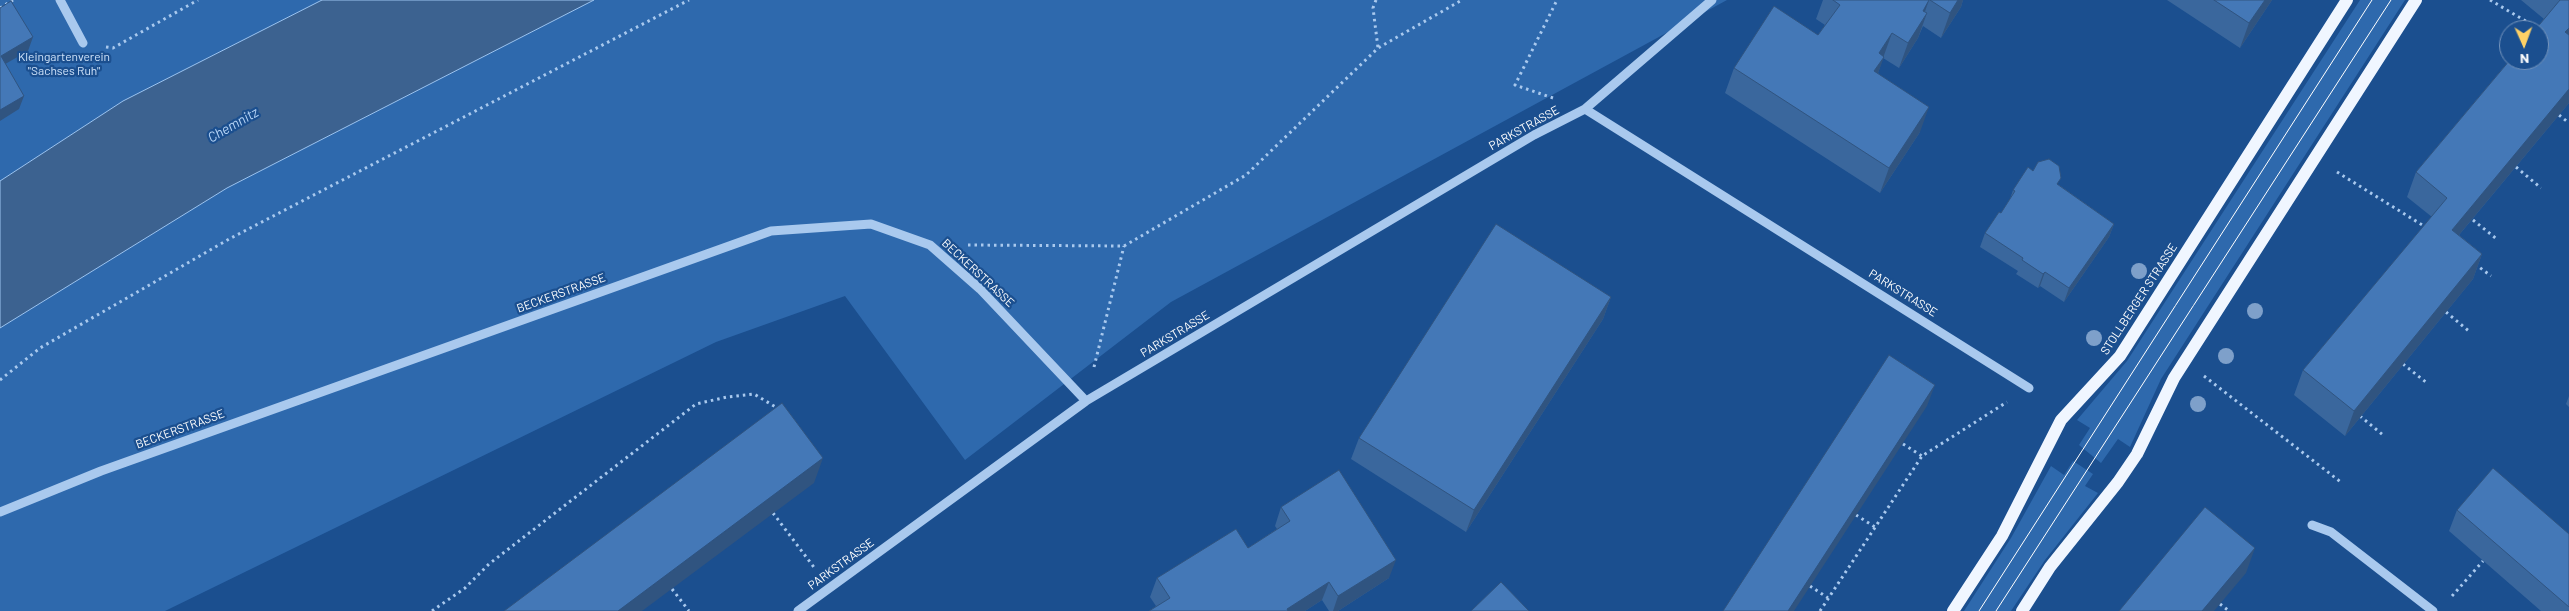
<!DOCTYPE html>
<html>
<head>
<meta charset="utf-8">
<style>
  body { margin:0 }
  #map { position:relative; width:2569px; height:611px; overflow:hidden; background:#1b4f8f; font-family:Barlow,sans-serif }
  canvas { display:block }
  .north { position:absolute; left:2499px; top:20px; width:50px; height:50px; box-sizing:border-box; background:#1b4f8f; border:1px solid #7695bc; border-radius:50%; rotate:178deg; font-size:14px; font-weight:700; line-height:20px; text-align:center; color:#fff }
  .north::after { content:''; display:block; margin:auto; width:18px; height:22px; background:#ffd166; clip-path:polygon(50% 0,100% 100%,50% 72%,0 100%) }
</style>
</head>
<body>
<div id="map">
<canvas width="2569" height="611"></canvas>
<div class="north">N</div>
</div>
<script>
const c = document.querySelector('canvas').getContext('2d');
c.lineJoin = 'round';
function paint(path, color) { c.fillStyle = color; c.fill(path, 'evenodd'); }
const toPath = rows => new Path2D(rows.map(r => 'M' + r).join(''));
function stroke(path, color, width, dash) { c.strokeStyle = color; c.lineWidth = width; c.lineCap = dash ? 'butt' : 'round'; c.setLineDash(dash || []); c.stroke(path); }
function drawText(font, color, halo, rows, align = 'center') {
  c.font = font + ' Barlow,sans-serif'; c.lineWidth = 4.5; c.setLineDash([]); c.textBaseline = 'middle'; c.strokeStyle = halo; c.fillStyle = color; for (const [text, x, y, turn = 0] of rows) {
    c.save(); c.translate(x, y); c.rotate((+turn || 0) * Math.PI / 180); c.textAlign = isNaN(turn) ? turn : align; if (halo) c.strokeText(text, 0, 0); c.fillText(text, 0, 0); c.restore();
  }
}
const green = toPath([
  [0,0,322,0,123,101,0,181],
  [594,0,1727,0,1171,302,965,460,845,296,716,342,165,611,0,611,0,328,227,188],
  [2360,0,2405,0,2161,379,2130,447,2118,439,2101,463,2079,445,2090,428,2077,420,2127,361],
  [2073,461,2093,474,2085,486,2098,493,2045,560,2011,611,1964,611,2011,538,2051,466,2064,475]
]);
const water = toPath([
  [322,0,594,0,227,188,0,328,0,181,123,101,322,0]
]);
const path = toPath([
  [1376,0,1373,8,1378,48],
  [2490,0,2539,29],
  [0,8,13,0],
  [106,47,113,48,198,0],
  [1553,98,1515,85,1557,0],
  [2559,115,2569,123],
  [2516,167,2541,188],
  [2337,172,2427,228],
  [2473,220,2498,240],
  [968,245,1124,246,1246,175,1378,48,1462,0],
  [2475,264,2491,276],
  [2446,312,2470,332],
  [2403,364,2427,383],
  [1094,367,1124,246],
  [2204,376,2342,483],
  [0,380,40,348,231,238,689,0],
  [2360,416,2383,435],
  [1903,444,1922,456],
  [773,513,816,570],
  [1856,515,1875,527],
  [1810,586,1828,598],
  [672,589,689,611],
  [2452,596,2483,561],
  [2220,604,2229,611],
  [432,611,465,588,489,564,696,404,727,397,754,394,779,409],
  [1820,611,1922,456,2007,402]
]);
const minor = toPath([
  [60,0,83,43],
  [1585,109,2029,388],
  [0,512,101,471,771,231,871,224,930,245,980,289,1086,401],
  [2312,525,2331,532,2433,611],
  [798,611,1086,401,1534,135,1585,109,1712,0]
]);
const major = toPath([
  [1953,611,2002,536,2061,420,2120,356,2347,0],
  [2022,611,2050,567,2118,482,2137,454,2174,378,2416,0]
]);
const tram = toPath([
  [1979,611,2372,0],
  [1996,611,2391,0]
]);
const trees = [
  [2139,271],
  [2255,311],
  [2094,338],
  [2226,356],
  [2198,404]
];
const wall = toPath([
  [1823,0,1963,0,1961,7,1941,38,1923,26,1918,38,1899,68,1883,58,1878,73,1920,132,1880,193,1725,93,1734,68,1818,35,1825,25,1816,19],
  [2167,0,2272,0,2240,48],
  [2521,0,2569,0,2569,103,2459,235,2482,254,2473,279,2345,436,2294,395,2303,370,2432,217,2407,197,2416,172,2544,19],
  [2059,185,2114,224,2109,237,2064,302,2040,286,2038,288,2016,274,2018,271,1980,247,1985,233,2001,213,2010,199,2013,190],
  [1611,297,1603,319,1466,532,1351,459,1359,438],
  [2569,396,2569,407,2566,404],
  [1281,507,1389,578,1338,611,1329,611,1322,600,1305,611,1149,611,1156,606,1150,597,1157,578,1248,548,1277,529,1275,526],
  [2457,510,2569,534,2569,611,2541,611,2449,531]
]);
const shadedWall = toPath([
  [1929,0,1921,23,1927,13,1918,38,1899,68,1908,43,1923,11],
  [1958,0,1963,0,1961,7,1941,38,1950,13],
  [2265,0,2272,0,2240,48,2249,23],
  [2569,28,2569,42,2565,32],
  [1892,33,1883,58,1879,53],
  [33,37,28,51,0,67,1,56],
  [1884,57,1875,81,1874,71],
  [2569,89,2569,103,2443,254,2452,230],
  [24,96,19,109,0,121,0,110],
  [1929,107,1920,132,1880,193,1889,168],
  [2114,224,2109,237,2064,302,2069,288],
  [2482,254,2473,279,2345,436,2354,411],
  [2045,272,2040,286,2038,288,2043,274],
  [1611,297,1603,319,1466,532,1474,510],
  [1935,385,1927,406,1794,611,1788,611],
  [823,458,814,483,642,611,618,611],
  [2255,548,2246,573,2214,611,2202,611],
  [1396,560,1389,578,1338,611,1333,611,1338,596],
  [1329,582,1322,600,1305,611,1286,611,1287,609]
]);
const building = toPath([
  [1833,0,1929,0,1923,11,1927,13,1908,43,1892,33,1879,53,1884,57,1874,71,1929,107,1889,168,1734,68,1774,6,1818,35,1840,5,1833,0],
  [1930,0,1958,0,1950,13,1930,0],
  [2214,0,2265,0,2249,23,2214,0],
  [2560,0,2569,0,2569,28,2565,32,2569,35,2569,89,2452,230,2482,254,2354,411,2303,370,2447,198,2416,172,2510,60,2539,60,2539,30,2535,30,2560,0],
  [11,1,33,37,1,56,24,96,0,110,0,8,11,1],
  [2049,159,2059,166,2061,178,2057,184,2114,224,2069,288,2045,272,2043,274,2022,260,2023,258,1985,233,1999,212,2001,213,2015,191,2013,190,2028,167,2033,171,2038,162,2049,159],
  [1496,224,1611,297,1474,510,1359,438,1496,224],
  [1889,355,1935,385,1788,611,1723,611,1889,355],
  [782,403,823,458,618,611,504,611,782,403],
  [2493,468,2569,534,2569,607,2457,510,2493,468],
  [1339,470,1396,560,1338,596,1329,582,1287,609,1288,611,1149,611,1170,598,1157,578,1236,529,1248,548,1290,521,1281,507,1339,470],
  [2205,507,2255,548,2202,611,2119,611,2205,507],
  [1501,582,1529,611,1471,611,1501,582]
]);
const parkNames = [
  ["Kleingartenverein",64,57],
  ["\"Sachses Ruh\"",64,71]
];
const streetNames = [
  ["PARKSTRASSE",1524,128,-29],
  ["BECKERSTRASSE",978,273,43],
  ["BECKERSTRASSE",561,293,-20],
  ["PARKSTRASSE",1903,293,32],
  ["STOLLBERGER STRASSE",2139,299,-57],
  ["PARKSTRASSE",1175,334,-31],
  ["BECKERSTRASSE",180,429,-20],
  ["PARKSTRASSE",841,564,-36]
];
const waterNames = [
  ["Chemnitz",233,125,-30]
];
paint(green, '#2e69ad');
paint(water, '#3c6290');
stroke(water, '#9cc4f0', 1);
stroke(path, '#a9c9ee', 3, [2.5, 4]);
stroke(minor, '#a9c9ee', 9);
stroke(major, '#f0f6ff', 12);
stroke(tram, '#fff', 1);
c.fillStyle = '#7ea0ca';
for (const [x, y] of trees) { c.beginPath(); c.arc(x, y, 8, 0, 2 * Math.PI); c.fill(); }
paint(wall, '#3a679d');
paint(shadedWall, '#305480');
paint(building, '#4478b7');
stroke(building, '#305480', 1);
drawText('12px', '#cfe3fa', '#1b4f8f', parkNames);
drawText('12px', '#fff', '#1b4f8f', streetNames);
drawText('italic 14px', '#b5d3f5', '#1b4f8f', waterNames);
</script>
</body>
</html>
